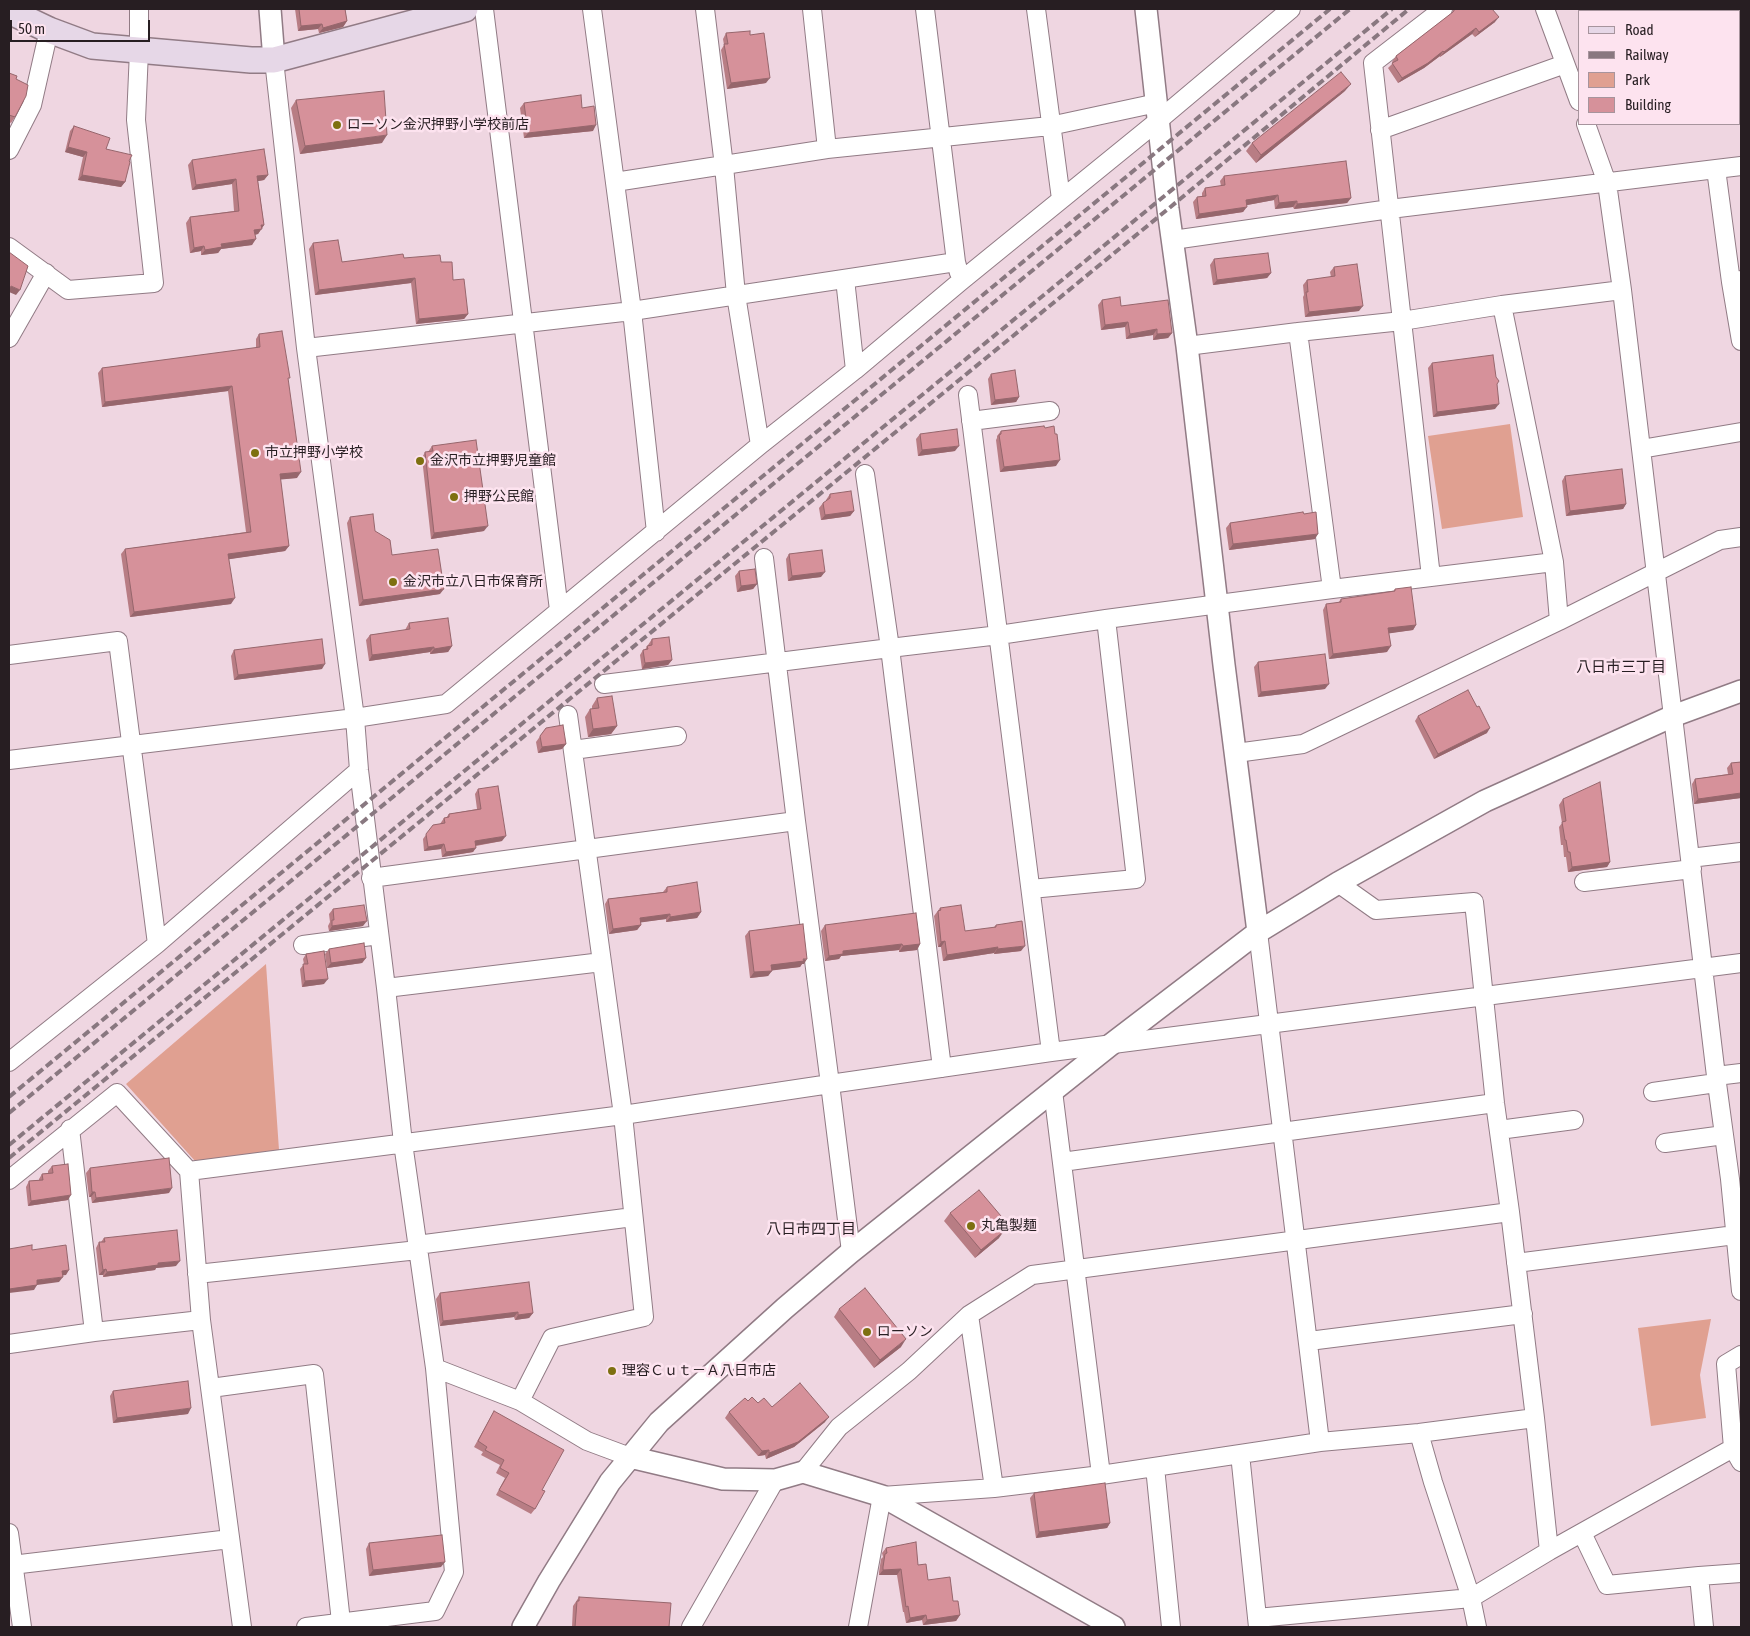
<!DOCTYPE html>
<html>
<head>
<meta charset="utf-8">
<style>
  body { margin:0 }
  #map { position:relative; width:1750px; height:1636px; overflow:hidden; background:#efd6e1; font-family:"Asap Condensed",sans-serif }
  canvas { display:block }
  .frame { position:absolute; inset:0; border:10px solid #271e22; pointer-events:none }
  .legend { position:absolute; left:1578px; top:10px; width:162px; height:115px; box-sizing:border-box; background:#fde3ef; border:1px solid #a7949d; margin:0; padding:6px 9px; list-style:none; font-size:15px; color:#271e22 }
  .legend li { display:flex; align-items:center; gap:10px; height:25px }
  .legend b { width:25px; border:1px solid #a7949d }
  .scale { position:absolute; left:10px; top:20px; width:140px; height:22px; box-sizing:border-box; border:2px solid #271e22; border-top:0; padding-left:6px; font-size:15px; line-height:18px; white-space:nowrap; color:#271e22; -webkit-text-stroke:4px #fde3ef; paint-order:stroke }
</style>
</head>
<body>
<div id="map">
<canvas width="1750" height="1636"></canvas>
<div class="frame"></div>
<ul class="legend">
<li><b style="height:6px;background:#e6d7e7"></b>Road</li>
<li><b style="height:6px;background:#897880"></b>Railway</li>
<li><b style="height:14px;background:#e0a091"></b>Park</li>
<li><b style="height:14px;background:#d6919a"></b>Building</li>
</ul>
<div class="scale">50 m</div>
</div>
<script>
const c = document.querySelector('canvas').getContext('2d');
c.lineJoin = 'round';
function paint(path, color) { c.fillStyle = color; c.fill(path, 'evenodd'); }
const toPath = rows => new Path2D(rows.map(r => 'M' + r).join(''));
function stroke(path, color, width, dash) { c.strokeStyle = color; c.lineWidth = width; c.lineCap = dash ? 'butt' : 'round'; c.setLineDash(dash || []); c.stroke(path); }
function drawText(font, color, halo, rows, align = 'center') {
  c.font = font + ' "Asap Condensed","Noto Sans JP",sans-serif'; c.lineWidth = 5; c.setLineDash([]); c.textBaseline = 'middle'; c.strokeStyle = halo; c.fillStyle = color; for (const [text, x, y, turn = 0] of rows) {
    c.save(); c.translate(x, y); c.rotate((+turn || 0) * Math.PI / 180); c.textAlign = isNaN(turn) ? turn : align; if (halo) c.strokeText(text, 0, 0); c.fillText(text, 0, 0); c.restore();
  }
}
const green = toPath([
  [1510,424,1523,517,1442,529,1428,436],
  [266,964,279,1150,195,1161,126,1084],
  [1711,1319,1700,1375,1706,1418,1651,1426,1638,1328]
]);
const minor = toPath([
  [484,9,559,610],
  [592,9,632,311,656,532],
  [705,9,724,166,736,295,760,445],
  [812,9,827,149],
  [925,9,956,262,959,273],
  [1036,9,1061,199],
  [1443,9,1373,63,1402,321,1502,305],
  [1545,9,1579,101],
  [1739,51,1741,50],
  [274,60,306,348,355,718,359,770,386,988,403,1143,435,1368,520,1401,587,1441,630,1457],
  [1586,124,1607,183,1622,290],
  [1380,130,1565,64],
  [9,150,32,105,49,30],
  [1716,169,1741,166],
  [615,182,827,149,1050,126,1157,103],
  [1173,240,1390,209,1716,169,1731,282,1741,280],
  [9,247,68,290,154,283,136,120,139,51,139,9],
  [845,279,855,370],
  [1731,282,1741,341],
  [9,338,46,273],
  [1187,346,1298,332],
  [306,348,632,311,956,262],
  [968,395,1051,1052],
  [971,421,1050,411],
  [1641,449,1741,432],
  [764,558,796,821],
  [1554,562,1502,305,1622,290,1716,1076,1730,1179,1741,1291],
  [1332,589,1298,332,1402,321,1431,577],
  [9,655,118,641,157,944],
  [604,684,890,648,865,474],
  [573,750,677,736],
  [1236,753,1303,744,1559,621],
  [9,760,355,718,446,704,760,445,855,370,961,281,1159,120,1291,9],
  [1690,858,1741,852],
  [371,878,796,821,830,1084,1051,1052,1741,963],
  [1584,882,1692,869],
  [1031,889,1136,879,1106,619],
  [1258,932,1320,1442],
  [303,945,379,935],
  [386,988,602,962],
  [9,1062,157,944,359,770],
  [942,1068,890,648,999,635,1106,619,1332,589,1554,562,1559,621,1720,540,1741,537],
  [1716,1076,1741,1073],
  [1053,1091,1101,1475],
  [1653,1092,1716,1083],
  [70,1129,94,1332,201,1320,242,1627],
  [1499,1130,1574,1120],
  [1665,1143,1724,1135],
  [1062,1162,1495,1103],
  [189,1171,201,1320],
  [9,1180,117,1093,189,1171,623,1115,830,1084,851,1252],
  [417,1245,633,1217],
  [1516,1263,1735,1235],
  [197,1274,418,1250],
  [969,1315,994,1488],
  [1309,1341,1523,1314],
  [9,1344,94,1332],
  [211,1388,314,1374,341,1622],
  [520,1401,552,1338,644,1317,623,1115,568,715],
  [1535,1418,1549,1551,1733,1448,1741,1462],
  [1419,1433,1433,1482,1471,1598,1477,1627],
  [1733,1448,1726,1364,1741,1355],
  [1240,1454,1258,1627],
  [1155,1467,1171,1627],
  [803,1472,839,1427,909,1371,969,1315,1032,1275,1510,1212,1495,1103,1474,902,1376,910,1338,883],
  [9,1533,22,1627],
  [1582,1533,1607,1585,1699,1576],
  [12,1565,230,1539],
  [1257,1618,1471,1598,1549,1551],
  [306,1627,435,1611,454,1572,435,1368],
  [691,1627,775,1480],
  [858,1627,882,1496,994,1488,1101,1475,1320,1442,1419,1433,1535,1418,1510,1212],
  [1704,1627,1699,1576,1741,1573]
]);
const tertiary = toPath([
  [270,9,274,60],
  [1146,9,1168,209,1187,346,1224,665,1258,932],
  [630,1457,723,1479,775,1480,803,1472,882,1496,1114,1627],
  [523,1627,549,1581,610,1482,659,1422,785,1308,851,1252,1109,1046,1258,932,1338,883,1485,801,1673,716,1741,691]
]);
const secondary = toPath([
  [9,11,49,30,92,46,251,60,274,60,465,9]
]);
const rail = toPath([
  [9,1097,1330,9],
  [9,1113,1350,9],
  [9,1145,1392,9],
  [9,1158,1168,209,1409,9]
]);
const wall = toPath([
  [295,9,345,9,347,21,343,27,319,33,318,29,298,31],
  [1454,9,1492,9,1495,22,1475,37,1472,34,1440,57,1440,56,1424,68,1398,83,1388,68,1393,63,1392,62,1396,56,1452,13],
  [726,33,750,35,766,83,727,89,721,50,724,45,723,39],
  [9,73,16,79,15,117,11,123,9,122],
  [1345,91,1256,163,1246,151,1252,143],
  [296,100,382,143,300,154,291,108],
  [524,103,582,108,593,131,524,138,520,108],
  [74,126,106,149,129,161,125,182,121,187,78,180,83,157,65,152,70,131],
  [192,160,268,175,264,180,258,181,264,225,258,234,255,235,252,245,221,249,218,253,201,255,201,251,190,253,186,223,190,217,234,211,232,184,192,190,188,165],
  [1224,176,1351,198,1347,203,1294,209,1293,207,1275,209,1274,200,1247,205,1243,212,1196,219,1193,202,1197,197,1202,196,1202,193,1205,188,1221,186,1220,181],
  [313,243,342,262,404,258,441,262,468,314,464,319,416,324,411,283,315,295,309,249],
  [1214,259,1271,273,1267,278,1213,285,1210,265],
  [1334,267,1359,311,1305,317,1303,297,1304,295,1303,285,1307,280,1331,277,1330,272],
  [1102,300,1121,306,1172,333,1168,338,1153,340,1153,335,1126,339,1125,327,1101,330,1098,305],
  [259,334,288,381,297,478,280,479,289,546,285,551,229,559,231,604,130,617,121,554,125,549,246,532,228,391,102,407,98,373,102,368,256,348,256,339],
  [1432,363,1497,384,1495,409,1433,417,1428,368],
  [991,374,1019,397,1016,402,991,405,988,379],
  [1045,428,1055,434,1056,466,1000,472,996,440,997,438,997,436,1001,431],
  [920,434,955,451,918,456,916,439],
  [432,446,484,531,431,539,422,458,425,452,428,452],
  [1565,476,1626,504,1623,509,1566,516,1562,481],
  [830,494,854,511,850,516,821,520,819,508,823,503,826,501,826,500],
  [1304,514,1315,539,1229,550,1226,528,1230,523],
  [350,517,375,531,392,555,440,594,359,606,347,523],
  [789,554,821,577,788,581,786,559],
  [739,571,757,584,753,589,737,592,735,576],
  [1395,589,1416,625,1413,630,1389,633,1387,652,1329,659,1323,610,1326,604,1338,603,1341,599,1393,592],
  [409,623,452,646,448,652,430,654,430,652,369,661,366,640,370,635,405,630],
  [652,639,672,660,668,665,642,669,640,655,643,650,645,650,647,646,648,646,648,645],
  [234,650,322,669,234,680,231,656],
  [1258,662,1325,689,1258,697,1254,667],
  [597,698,617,726,611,734,588,737,585,717,590,709,592,709,592,706],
  [1418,716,1487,733,1434,759,1415,721],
  [546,728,566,744,562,749,538,753,536,742],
  [1741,762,1741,798,1694,804,1692,784,1695,779,1728,774,1727,768,1731,763],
  [478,789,502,841,476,846,473,852,442,857,441,849,424,851,423,839,433,825,440,824,444,818,446,818,449,814,477,809,475,794],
  [1563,799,1610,862,1607,867,1568,872,1566,857,1564,857,1563,845,1561,845,1559,827,1562,823,1559,805],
  [667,887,701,912,697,918,666,922,666,919,641,922,641,925,637,930,609,934,605,904,608,899,663,892],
  [940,908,965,931,993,928,996,925,1021,951,994,954,994,953,943,961,941,947,938,947,934,916],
  [333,909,363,926,329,931,328,926,330,922,329,914],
  [825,925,920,944,917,950,899,952,899,950,841,956,839,959,825,961,821,931],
  [749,931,804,964,802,964,800,967,772,970,768,976,750,978,745,936],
  [329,949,366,958,362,963,327,968,325,954],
  [306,954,324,984,302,987,300,969,304,964,303,959],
  [52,1166,68,1200,28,1206,26,1187,29,1181,39,1180,39,1179,42,1174,48,1173,48,1171],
  [90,1168,169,1193,92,1203,91,1197,89,1197,86,1173],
  [950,1213,997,1222,999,1238,975,1258,944,1221],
  [104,1238,176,1266,156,1268,155,1270,103,1277,103,1275,99,1275,96,1248,99,1242,101,1242],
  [440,1293,533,1313,529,1318,515,1320,514,1317,440,1326,436,1299],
  [839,1309,901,1347,874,1368,834,1317],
  [113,1391,188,1414,113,1423,110,1396],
  [748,1401,772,1407,825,1422,794,1447,766,1459,765,1455,758,1456,725,1418,729,1412],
  [494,1411,542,1490,535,1509,531,1514,496,1495,505,1478,496,1473,500,1465,481,1455,483,1452,474,1447],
  [1034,1493,1110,1523,1107,1528,1036,1538,1030,1498],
  [369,1543,441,1567,369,1576,366,1549],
  [886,1548,918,1565,928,1580,953,1601,960,1615,956,1621,923,1625,922,1620,906,1623,904,1612,903,1612,897,1575,879,1575,879,1572,881,1559,883,1557,882,1553],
  [579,1597,669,1627,572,1627,573,1606]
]);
const shadedWall = toPath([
  [1499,17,1495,22,1475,37,1479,32],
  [347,21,343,27,319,33,323,28],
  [322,24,318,29,298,31,301,26],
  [1476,28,1472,34,1440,57,1444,52],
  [1443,51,1440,56,1424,68,1398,83,1402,78],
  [770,78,766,83,727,89,731,83],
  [1351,84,1345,91,1256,163,1261,155],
  [596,125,593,131,524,138,528,133],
  [387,135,382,143,300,154,305,146],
  [68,147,87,152,83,157,65,152],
  [82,175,125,182,121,187,78,180],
  [268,175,264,180,253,182,257,176],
  [236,179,232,184,192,190,196,185],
  [1278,195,1274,200,1242,206,1246,200],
  [1351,198,1347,203,1294,209,1297,204],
  [1297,201,1293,207,1275,209,1279,203],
  [1247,207,1243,212,1196,219,1199,214],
  [261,225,264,225,258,234,251,235,254,230],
  [256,239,252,245,221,249,218,253,201,255,205,250,221,244],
  [204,246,201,251,190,253,194,248],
  [1271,273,1267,278,1213,285,1217,280],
  [415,278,411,283,315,295,319,290],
  [11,286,20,290,16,295,9,292,9,290],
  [1363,306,1359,311,1305,317,1309,312],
  [468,314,464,319,416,324,419,319],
  [1128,322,1125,327,1101,330,1105,325],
  [1157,329,1153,335,1126,339,1130,334],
  [1172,333,1168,338,1153,340,1157,334],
  [232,386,228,391,102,407,105,402],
  [1019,397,1016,402,991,405,995,400],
  [1499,404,1495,409,1433,417,1437,412],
  [959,446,955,451,918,456,922,450],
  [1060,460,1056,466,1000,472,1004,467],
  [301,472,297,478,276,480,280,474],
  [1626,504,1623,509,1566,516,1570,511],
  [854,511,850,516,821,520,825,515],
  [488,526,484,531,431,539,434,533],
  [1318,534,1315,539,1229,550,1233,544],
  [289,546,285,551,224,560,228,554],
  [825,572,821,577,788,581,792,576],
  [757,584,753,589,737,592,741,586],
  [444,589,440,594,359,606,363,600],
  [235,598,231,604,130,617,134,612],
  [1416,625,1413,630,1385,634,1388,628],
  [452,646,448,652,430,654,434,649],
  [1391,646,1387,652,1329,659,1333,654],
  [434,647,430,652,369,661,372,655],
  [672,660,668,665,642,669,645,663],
  [325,664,322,669,234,680,238,675],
  [1329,684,1325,689,1258,697,1261,692],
  [617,726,611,734,588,737,593,729],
  [1490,728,1487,733,1434,759,1438,754],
  [566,744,562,749,538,753,542,747],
  [1741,793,1741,798,1694,804,1698,799],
  [506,836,502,841,472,846,475,841],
  [444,844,441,849,424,851,428,847],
  [476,848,473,852,442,857,446,852],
  [1610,862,1607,867,1568,872,1572,867],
  [701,912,697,918,666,922,670,917],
  [670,914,666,919,637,923,640,918],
  [367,921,363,926,329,931,332,926],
  [641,925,637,930,609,934,613,929],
  [945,941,941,947,938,947,941,942],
  [902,944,899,950,841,956,839,959,825,961,829,956,843,951],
  [920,944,917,950,899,952,903,946],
  [1025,946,1021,951,994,954,997,949],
  [998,947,994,953,943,961,947,955],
  [366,958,362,963,327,968,331,963],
  [807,959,804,964,802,964,800,967,768,971,771,965],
  [772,971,768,976,750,978,754,972],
  [328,979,324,984,302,987,305,981],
  [172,1188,169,1193,92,1203,96,1198],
  [92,1192,95,1192,91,1197,89,1197],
  [71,1195,68,1200,28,1206,31,1201],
  [1004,1231,999,1238,975,1258,981,1250],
  [180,1261,176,1266,156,1268,155,1270,103,1277,107,1272,158,1263],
  [106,1269,103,1275,99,1275,103,1270],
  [69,1270,66,1275,58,1276,62,1271],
  [63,1277,59,1282,37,1285,34,1290,9,1293,9,1289,37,1280],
  [518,1312,514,1317,440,1326,443,1321],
  [533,1313,529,1318,515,1320,518,1315],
  [906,1339,901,1347,874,1368,880,1360],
  [191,1408,188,1414,113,1423,117,1418],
  [829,1417,825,1422,794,1447,766,1459,769,1453],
  [769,1450,765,1455,758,1456,762,1451],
  [1110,1523,1107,1528,1036,1538,1039,1532],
  [445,1562,441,1567,369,1576,373,1570],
  [901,1569,897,1575,879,1575,883,1570],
  [926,1615,922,1620,906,1623,910,1618],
  [960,1615,956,1621,923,1625,927,1620]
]);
const building = toPath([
  [299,9,345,9,347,21,323,28,322,24,301,26,299,9],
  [1455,9,1492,9,1499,17,1479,32,1476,28,1444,52,1443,51,1428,63,1402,78,1392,63,1398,60,1396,56,1453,12,1455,9],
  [9,20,11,21,9,29,9,20],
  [750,31,750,35,764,33,770,78,731,83,724,44,728,44,726,33,750,31],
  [1341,72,1351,84,1261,155,1252,143,1341,72],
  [9,73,17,76,16,79,28,85,26,96,15,117,9,115,9,73],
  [384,91,387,135,305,146,296,100,384,91],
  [581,95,582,108,594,106,596,125,528,133,524,103,581,95],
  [74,126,110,138,106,149,132,155,129,161,130,162,125,182,82,175,87,152,68,147,74,126],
  [264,149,268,175,257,176,264,225,261,225,262,229,254,230,256,239,221,244,222,247,205,250,204,246,194,248,190,217,239,211,236,179,196,185,192,160,264,149],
  [1346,161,1351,198,1297,204,1297,201,1279,203,1278,195,1246,200,1247,207,1199,214,1197,197,1206,196,1205,188,1225,185,1224,176,1346,161],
  [338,240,342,262,403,254,404,258,440,255,441,262,452,262,453,280,464,279,468,314,419,319,415,278,319,290,313,243,338,240],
  [9,252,28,266,20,290,11,286,9,291,9,252],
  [1268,253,1271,273,1217,280,1214,259,1268,253],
  [1357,264,1363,306,1309,312,1306,292,1308,292,1307,280,1335,276,1334,267,1357,264],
  [1120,297,1121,306,1168,300,1172,333,1157,334,1157,329,1130,334,1128,322,1105,325,1102,300,1120,297],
  [282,331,290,378,288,378,301,472,280,474,289,546,228,554,235,598,134,612,125,549,251,532,232,386,105,402,102,368,260,347,259,334,282,331],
  [1493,355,1496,377,1499,381,1497,384,1499,404,1437,412,1432,363,1493,355],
  [1015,370,1019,397,995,400,991,374,1015,370],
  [1044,426,1045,428,1054,426,1055,434,1057,434,1060,460,1004,467,999,435,1001,434,1001,431,1044,426],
  [957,429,959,446,922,450,920,434,957,429],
  [476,440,488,526,434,533,425,452,433,451,432,446,476,440],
  [1622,469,1626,504,1570,511,1565,476,1622,469],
  [851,491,854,511,825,515,823,503,830,498,830,494,851,491],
  [1303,512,1304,514,1316,512,1318,534,1233,544,1230,523,1303,512],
  [373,514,375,531,390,540,392,555,438,549,444,589,363,600,350,517,373,514],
  [822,550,825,572,792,576,789,554,822,550],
  [755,569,757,584,741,586,739,571,755,569],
  [1411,587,1416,625,1388,628,1391,646,1333,654,1326,604,1341,602,1341,599,1395,591,1395,589,1411,587],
  [448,618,452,646,434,649,434,647,372,655,370,635,410,629,409,623,448,618],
  [669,637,672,660,645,663,643,650,648,649,647,646,652,645,652,639,669,637],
  [322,639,325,664,238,675,234,650,322,639],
  [1325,654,1329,684,1261,692,1258,662,1325,654],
  [1468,690,1477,707,1479,706,1490,728,1438,754,1418,716,1468,690],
  [612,696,617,726,593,729,590,709,599,708,597,698,612,696],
  [563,725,566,744,542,747,540,736,546,728,563,725],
  [1741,762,1741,793,1698,799,1695,779,1733,774,1731,763,1741,762],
  [1600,782,1610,862,1572,867,1570,852,1568,852,1566,840,1565,840,1562,822,1566,821,1563,799,1600,782],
  [498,786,506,836,475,841,476,848,446,852,444,844,428,847,426,834,433,825,445,823,444,818,449,817,449,814,481,809,478,789,498,786],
  [697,882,701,912,670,917,670,914,640,918,641,925,613,929,608,899,667,892,667,887,697,882],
  [364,905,367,921,332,926,332,920,334,920,333,909,364,905],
  [961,905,965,931,996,927,996,925,1022,921,1025,946,997,949,998,947,947,955,945,941,941,942,938,911,941,910,940,908,961,905],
  [916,913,920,944,903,946,902,944,843,951,843,954,829,956,825,925,916,913],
  [803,924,807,959,803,959,804,961,771,965,772,971,754,972,749,931,803,924],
  [364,943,366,958,331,963,329,949,364,943],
  [324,951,328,979,305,981,303,964,308,964,306,954,324,951],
  [169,1158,172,1188,96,1198,95,1192,92,1192,90,1168,169,1158],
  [68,1164,71,1195,31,1201,29,1181,43,1180,42,1174,53,1173,52,1166,68,1164],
  [979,1190,1001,1216,996,1220,1004,1231,981,1250,950,1213,979,1190],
  [177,1230,180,1261,158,1263,158,1265,107,1272,106,1269,103,1270,99,1242,105,1242,104,1238,177,1230],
  [32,1245,32,1250,66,1245,69,1270,62,1271,63,1277,37,1280,37,1285,9,1289,9,1249,32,1245],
  [529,1282,533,1313,518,1315,518,1312,443,1321,440,1293,529,1282],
  [865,1288,906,1339,880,1360,839,1309,865,1288],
  [188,1381,191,1408,117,1418,113,1391,188,1381],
  [800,1383,829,1417,798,1442,769,1453,769,1450,762,1451,729,1412,745,1398,748,1401,752,1397,758,1403,764,1398,772,1407,800,1383],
  [494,1411,564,1450,542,1490,545,1491,535,1509,499,1490,509,1473,500,1468,504,1460,485,1450,487,1447,478,1441,494,1411],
  [1105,1483,1110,1523,1039,1532,1034,1493,1105,1483],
  [442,1535,445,1562,373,1570,369,1543,442,1535],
  [916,1542,918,1565,926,1564,928,1580,950,1577,953,1601,958,1601,960,1615,927,1620,926,1615,910,1618,908,1606,906,1607,901,1569,883,1570,883,1567,885,1554,887,1553,886,1548,916,1542],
  [579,1597,671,1603,669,1627,575,1627,577,1601,579,1601,579,1597]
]);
const markers = [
  [337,125,5,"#7d7010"],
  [255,453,5,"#7d7010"],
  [420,461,5,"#7d7010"],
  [454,497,5,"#7d7010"],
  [393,582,5,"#7d7010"],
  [971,1226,5,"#7d7010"],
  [867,1332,5,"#7d7010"],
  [612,1371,5,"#7d7010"]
];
const poiNames = [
  ["ローソン金沢押野小学校前店",347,125],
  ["市立押野小学校",265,453],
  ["金沢市立押野児童館",430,461],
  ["押野公民館",464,497],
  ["金沢市立八日市保育所",403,582],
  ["丸亀製麺",981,1226],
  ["ローソン",877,1332],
  ["理容Ｃｕｔ－Ａ八日市店",622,1371]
];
const neighbourhoodNames = [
  ["八日市三丁目",1621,667],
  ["八日市四丁目",811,1229]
];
paint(green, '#e0a091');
stroke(minor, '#917b85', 20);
stroke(tertiary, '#917b85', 24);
stroke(secondary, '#917b85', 28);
stroke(minor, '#fff', 18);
stroke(tertiary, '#fff', 21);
stroke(secondary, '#e6d7e7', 25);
stroke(rail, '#897880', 4, [8, 4]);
paint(wall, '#b87d84');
paint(shadedWall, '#96666c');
paint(building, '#d6919a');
stroke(building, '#96666c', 1);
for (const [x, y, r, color] of markers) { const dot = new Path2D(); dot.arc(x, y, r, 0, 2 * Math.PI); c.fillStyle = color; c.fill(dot); stroke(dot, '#fde3ef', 2); }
drawText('14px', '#271e22', '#fde3ef', poiNames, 'left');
drawText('15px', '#271e22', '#fde3ef', neighbourhoodNames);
</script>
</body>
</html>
